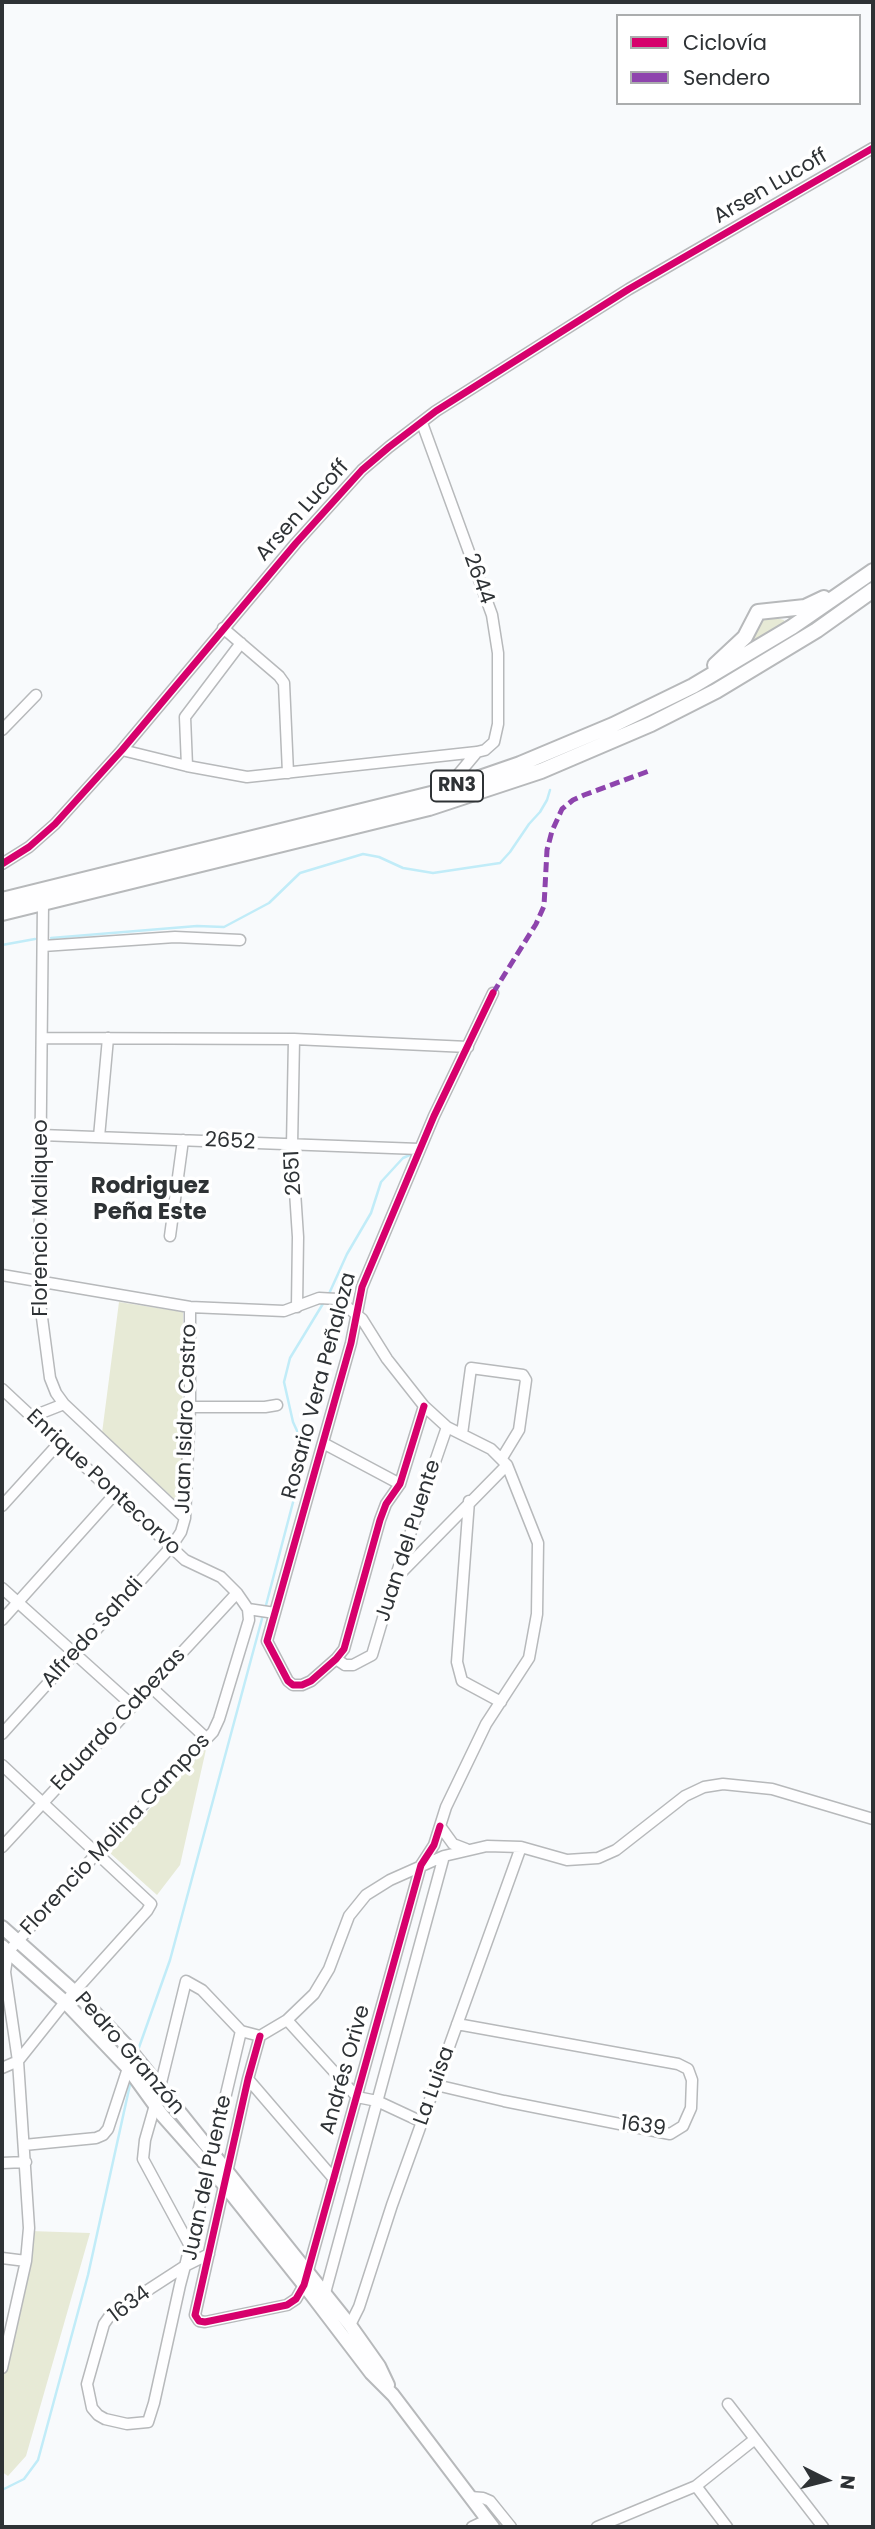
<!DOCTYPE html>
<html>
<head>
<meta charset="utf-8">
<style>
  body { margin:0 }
  #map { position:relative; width:875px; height:2529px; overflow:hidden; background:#f8fafc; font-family:Poppins,sans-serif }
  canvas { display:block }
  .frame { position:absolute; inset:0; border:4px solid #2e3235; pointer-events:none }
  .legend { position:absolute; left:616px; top:14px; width:245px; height:91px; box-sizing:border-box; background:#fff; border:2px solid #abadae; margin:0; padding:9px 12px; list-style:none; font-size:21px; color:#2e3235 }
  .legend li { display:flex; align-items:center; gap:14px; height:35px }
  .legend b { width:35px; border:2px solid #abadae }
  .north { position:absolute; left:791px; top:2445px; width:70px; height:70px; -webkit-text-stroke:5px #fff; paint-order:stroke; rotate:96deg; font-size:19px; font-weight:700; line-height:28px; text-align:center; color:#2e3235 }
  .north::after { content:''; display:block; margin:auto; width:24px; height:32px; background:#2e3235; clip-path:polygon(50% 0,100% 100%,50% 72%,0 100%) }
</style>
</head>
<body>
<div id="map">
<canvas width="875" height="2529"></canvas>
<div class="frame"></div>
<ul class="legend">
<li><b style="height:9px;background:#d6006c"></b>Ciclovía</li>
<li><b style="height:9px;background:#8e44ad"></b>Sendero</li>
</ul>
<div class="north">N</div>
</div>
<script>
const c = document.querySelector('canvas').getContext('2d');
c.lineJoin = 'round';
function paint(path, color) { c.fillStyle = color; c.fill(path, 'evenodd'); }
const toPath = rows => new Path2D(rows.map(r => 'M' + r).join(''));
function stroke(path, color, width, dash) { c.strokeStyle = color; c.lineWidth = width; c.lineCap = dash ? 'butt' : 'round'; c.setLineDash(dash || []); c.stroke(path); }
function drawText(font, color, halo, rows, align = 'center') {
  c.font = font + ' Poppins,sans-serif'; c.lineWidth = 7; c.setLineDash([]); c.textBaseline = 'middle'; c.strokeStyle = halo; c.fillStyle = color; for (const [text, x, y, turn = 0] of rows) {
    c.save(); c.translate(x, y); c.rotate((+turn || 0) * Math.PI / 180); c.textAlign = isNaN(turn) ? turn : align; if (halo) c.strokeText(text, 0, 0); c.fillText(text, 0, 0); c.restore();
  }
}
const green = toPath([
  [765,615,784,620,785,623,748,646,759,621],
  [119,1302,183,1312,182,1506,102,1433],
  [207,1745,180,1865,157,1895,110,1853],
  [30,2231,90,2233,26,2456,8,2476,2,2472,2,2379,29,2263]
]);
const stream = toPath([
  [51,938,197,926,224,927,269,903,300,873,363,854,379,857,403,868,433,873,500,863,510,852,529,824,540,812,547,800,550,790],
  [2,945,35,939],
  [328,1296,347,1254,371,1213,381,1182,403,1158,414,1153],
  [265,1609,302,1468,303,1444,293,1422,284,1382,290,1358,324,1302],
  [137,2053,170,1960,263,1615],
  [2,2490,24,2479,38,2460,88,2275,131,2080]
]);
const minor = toPath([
  [223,628,279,676,284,683,288,773],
  [2,730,36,695],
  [122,750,187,766,247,777,477,752,485,750,494,742,498,724,498,653,492,615,422,423],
  [187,766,185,717,241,643],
  [446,789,477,752],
  [2,864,29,847,55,824,122,750,296,543,362,470,389,447,436,411,629,289,873,148],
  [43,903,39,1295,50,1378,56,1393,64,1404,185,1518],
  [43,946,175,937,240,940],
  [42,1038,294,1039,468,1047],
  [294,1039,292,1146,298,1237,297,1307],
  [41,1135,419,1149],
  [99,1137,108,1038],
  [170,1236,183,1140],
  [2,1275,190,1307,284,1311,319,1298,337,1299,362,1319,387,1359,424,1406,447,1427,491,1449,507,1465,538,1543,537,1614,529,1658,486,1724,446,1807,440,1826,453,1844,466,1849],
  [2,1389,185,1560,221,1577,237,1593,248,1609,275,1613],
  [424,1406,400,1484,386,1504,380,1520,344,1649,336,1659,311,1681,302,1685,293,1685,288,1681,267,1641,351,1343,362,1287,434,1116,493,993],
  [190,1407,265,1407,277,1405],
  [31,1417,64,1404],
  [462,1434,471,1368,523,1375,526,1380,519,1430,502,1458],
  [323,1443,400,1484],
  [469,1501,457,1662,462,1681,501,1702],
  [2,1506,59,1443],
  [397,1577,507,1465],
  [2,1588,133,1706],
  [2,1620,114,1495],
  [336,1659,345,1665,353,1665,372,1655,394,1581,447,1427],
  [151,1687,206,1738],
  [2,1734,171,1547,181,1532,185,1518,190,1407,190,1307],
  [2,1765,151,1904,147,1911,65,2002,18,2061,2,2068],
  [2,1847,237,1593],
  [287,2020,357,2097,377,2101,422,2122],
  [260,2036,248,2079,195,2315,199,2321,205,2322,287,2305,296,2299,304,2285,421,1865,434,1845,440,1826],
  [260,2036,287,2020,314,1994,329,1969,349,1916,366,1895,390,1880,444,1856,487,1846,521,1847,567,1860,598,1858,616,1850,685,1796,704,1787,723,1784,772,1789,873,1819],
  [248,2079,334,2179],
  [436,2085,504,2101,670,2134,683,2126,691,2108,692,2080,688,2069,678,2064,457,2024],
  [160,2087,186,1981,202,1990,241,2031,260,2036],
  [155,2105,145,2140,143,2159,190,2246],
  [24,2145,96,2138,103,2135,108,2129,128,2068],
  [2,2163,26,2162],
  [209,2254,185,2266,111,2314,104,2324,87,2384,92,2408,98,2415,105,2419,127,2424,148,2422,154,2403,180,2285,185,2266,190,2246,241,2031],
  [2,2258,26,2261],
  [325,2293,444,1856],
  [350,2325,359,2307,392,2205,521,1847],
  [2,2368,26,2261,29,2228,18,2061,5,1972,8,1952,97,1853,213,1732,219,1719,249,1620,248,1609],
  [728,2404,823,2527],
  [696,2486,727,2527],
  [470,2497,483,2498,490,2501,511,2527],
  [472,2527,487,2520],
  [597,2527,696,2486,755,2439]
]);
const major = toPath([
  [2,1927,75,1992,126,2045,350,2325,379,2366,388,2385],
  [2,1946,65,2002,128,2068,162,2115,225,2186,304,2285,371,2373,393,2395,493,2527]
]);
const highway = toPath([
  [715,665,745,637,758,612,805,607,824,598],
  [2,900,439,792,520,764,613,725,693,686,792,627,873,571],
  [2,913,429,808,541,771,651,724,716,691,817,630,873,590]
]);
const quiet = toPath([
  [493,993,536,924,544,906,547,850,552,831,562,809,573,800,584,795,649,771]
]);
const cycleway = toPath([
  [2,864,29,847,55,824,122,750,296,543,362,470,389,447,436,411,629,289,873,148],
  [424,1406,400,1484,386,1504,380,1520,344,1649,336,1659,311,1681,302,1685,293,1685,288,1681,267,1641,351,1343,362,1287,434,1116,493,993],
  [260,2036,248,2079,195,2315,199,2321,205,2322,287,2305,296,2299,304,2285,421,1865,434,1845,440,1826]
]);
const shields = [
  [457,786,52]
];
const shieldNames = [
  ["RN3",457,786]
];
const streetNames = [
  ["Arsen Lucoff",771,187,-30],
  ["Arsen Lucoff",303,511,-48],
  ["2644",478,579,70],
  ["2652",230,1142,3],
  ["2651",294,1173,-93],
  ["Florencio Maliqueo",42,1218,-90],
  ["Rosario Vera Peñaloza",320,1386,-75],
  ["Juan Isidro Castro",187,1419,-88],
  ["Enrique Pontecorvo",103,1483,43],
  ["Juan del Puente",409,1541,-72],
  ["Alfredo Sahdi",93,1633,-48],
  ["Eduardo Cabezas",119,1720,-47],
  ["Florencio Molina Campos",116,1835,-47],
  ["Pedro Granzón",129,2054,49],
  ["Andrés Orive",346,2070,-74],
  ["La Luisa",435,2086,-70],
  ["1639",643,2127,8],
  ["Juan del Puente",208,2178,-78],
  ["1634",130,2305,-37]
];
const neighbourhoodNames = [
  ["Rodriguez",150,1187],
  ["Peña Este",150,1213]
];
paint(green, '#e7ead6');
stroke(stream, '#c1ecf8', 2.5);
stroke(minor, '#b7b9bb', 13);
stroke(major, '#b7b9bb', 16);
stroke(highway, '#b7b9bb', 18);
stroke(minor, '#fefeff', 10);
stroke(major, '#fefeff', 12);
stroke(highway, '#fefeff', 14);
stroke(quiet, '#8e44ad', 5, [10, 5]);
stroke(cycleway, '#d6006c', 7);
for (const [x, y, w] of shields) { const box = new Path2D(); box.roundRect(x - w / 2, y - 15.5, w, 31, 5); c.fillStyle = '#fff'; c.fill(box); stroke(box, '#2e3235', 2); }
drawText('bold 19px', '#2e3235', null, shieldNames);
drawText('21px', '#2e3235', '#fff', streetNames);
drawText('bold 23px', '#2e3235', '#fff', neighbourhoodNames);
</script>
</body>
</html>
